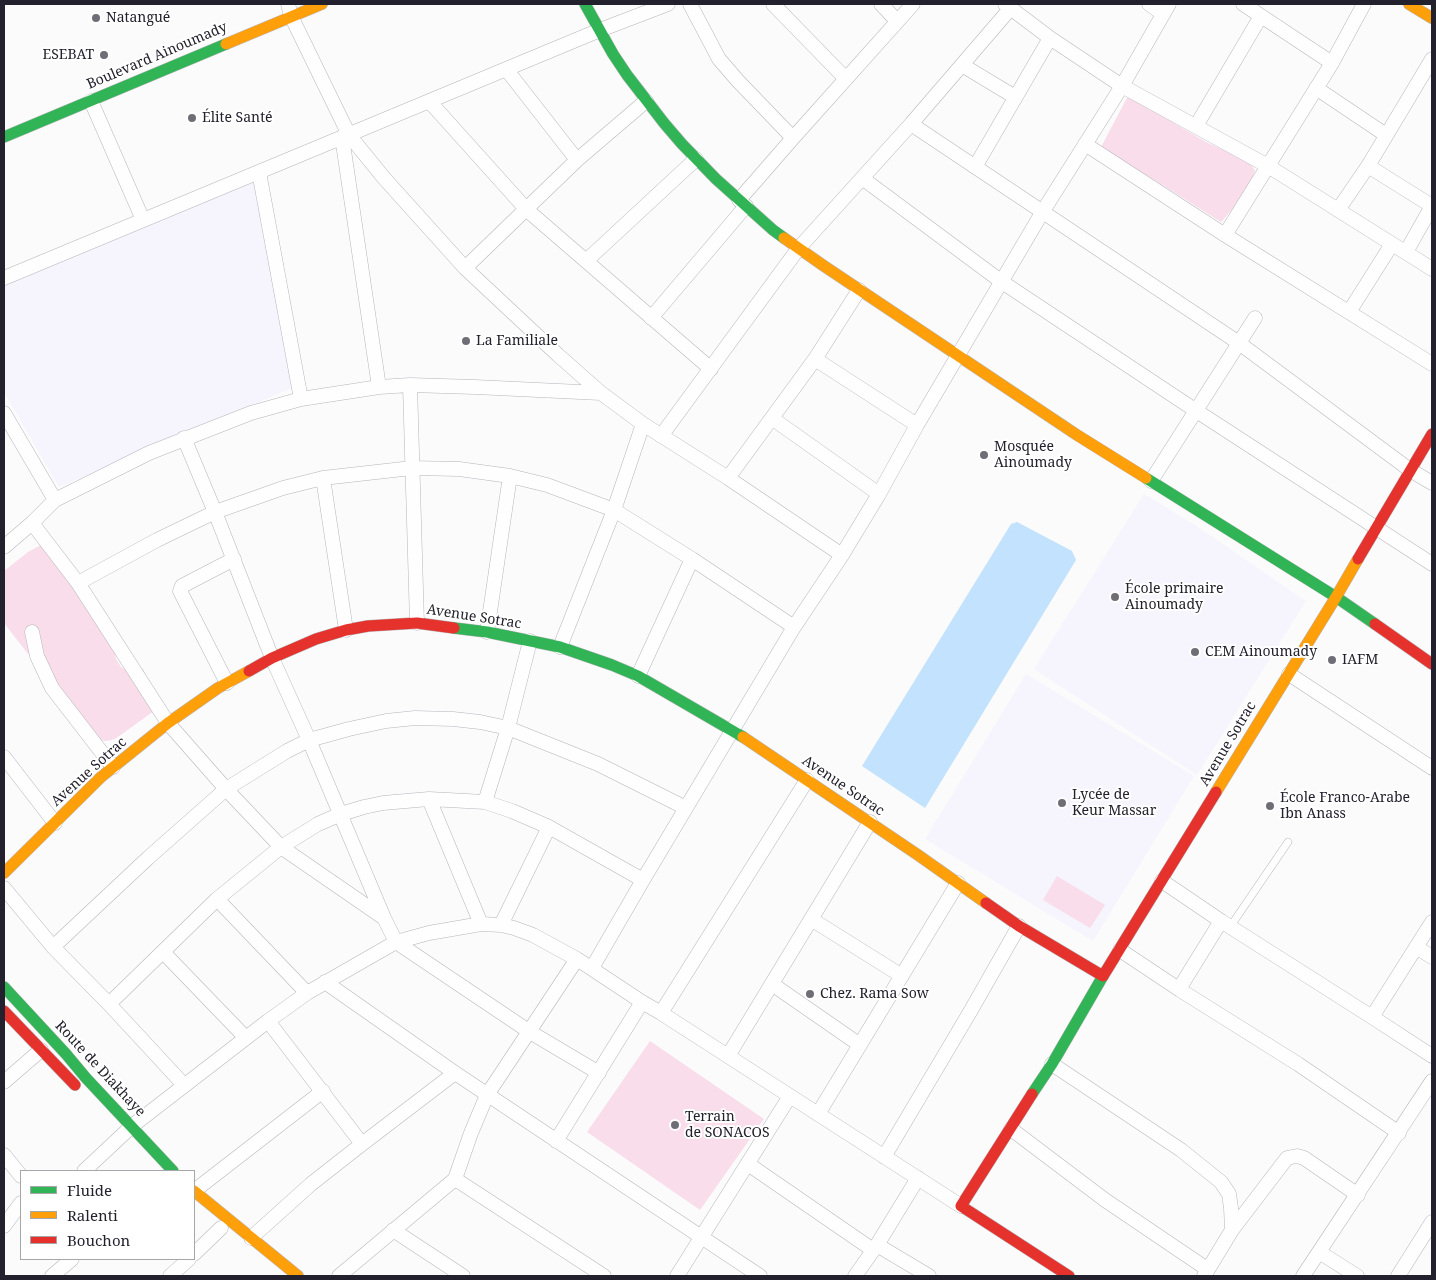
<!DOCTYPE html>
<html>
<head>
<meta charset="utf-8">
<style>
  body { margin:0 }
  #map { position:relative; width:1436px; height:1280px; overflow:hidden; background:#fbfbfb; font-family:"Noto Serif",serif }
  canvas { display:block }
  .frame { position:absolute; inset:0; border:5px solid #23212d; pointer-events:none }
  .legend { position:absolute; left:20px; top:1170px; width:175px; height:90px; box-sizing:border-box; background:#fff; border:1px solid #a7a6ab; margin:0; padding:6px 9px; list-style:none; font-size:15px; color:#23212d }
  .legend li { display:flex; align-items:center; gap:10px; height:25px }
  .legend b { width:25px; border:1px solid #a7a6ab }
</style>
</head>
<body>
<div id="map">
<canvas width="1436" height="1280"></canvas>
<div class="frame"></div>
<ul class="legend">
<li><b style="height:6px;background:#30b455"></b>Fluide</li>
<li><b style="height:6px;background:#ff9f0a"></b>Ralenti</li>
<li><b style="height:6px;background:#e5322d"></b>Bouchon</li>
</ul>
</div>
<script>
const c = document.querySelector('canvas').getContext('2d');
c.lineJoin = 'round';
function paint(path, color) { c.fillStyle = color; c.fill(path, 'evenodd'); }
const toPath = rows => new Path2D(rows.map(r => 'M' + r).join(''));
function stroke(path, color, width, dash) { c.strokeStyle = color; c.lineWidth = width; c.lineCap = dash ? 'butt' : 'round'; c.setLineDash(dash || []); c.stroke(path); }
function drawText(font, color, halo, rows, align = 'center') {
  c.font = font + ' "Noto Serif",serif'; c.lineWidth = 4; c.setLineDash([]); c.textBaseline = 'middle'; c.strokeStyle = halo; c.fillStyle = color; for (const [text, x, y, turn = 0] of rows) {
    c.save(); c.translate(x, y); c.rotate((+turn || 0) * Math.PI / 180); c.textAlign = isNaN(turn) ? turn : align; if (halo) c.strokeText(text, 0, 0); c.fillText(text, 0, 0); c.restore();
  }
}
const built = toPath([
  [253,180,294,387,59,487,4,392,4,282],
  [1144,494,1195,525,1306,601,1197,775,1034,669],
  [1026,674,1194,776,1093,941,925,839]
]);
const green = toPath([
  [1128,96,1206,142,1250,162,1255,171,1244,196,1221,222,1153,179,1100,149],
  [41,545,64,554,73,565,77,571,115,652,116,659,121,667,128,671,143,669,161,706,115,739,106,741,99,740,88,731,4,623,4,571,28,552],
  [1057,876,1105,905,1090,928,1043,900],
  [650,1041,764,1119,700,1210,587,1132]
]);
const water = toPath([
  [1017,522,1072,551,1076,560,925,808,862,766,1011,524]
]);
const lane = toPath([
  [1230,927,1288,842]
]);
const street = toPath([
  [288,4,291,16,349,135,384,178,465,268,558,355,601,393,643,424,728,478,842,555],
  [690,4,719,59,738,81,793,138],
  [773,4,846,79],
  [881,4,897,21],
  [1005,4,1050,38,1122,86,1268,166,1432,269],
  [1149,4,1163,14],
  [1243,4,1332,63],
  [962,65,1015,97],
  [506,69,577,160],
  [1316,88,1386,135],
  [91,101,143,220],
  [429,101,527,210,711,369],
  [911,124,1239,343,1410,470,1432,483],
  [1196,126,1261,16],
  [342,137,379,387],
  [1085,144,1225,235,1432,364],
  [1368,166,1432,206],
  [975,167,1050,38],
  [259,172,301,399],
  [862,178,1002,282,1195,410,1432,564],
  [739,200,793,138,913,4],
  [1338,210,1368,166,1432,59],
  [1225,235,1332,63,1364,4],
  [1406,252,1432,206],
  [586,261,696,159],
  [465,268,577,160,646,101],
  [4,278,600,30,668,4],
  [1349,312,1392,244],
  [651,318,746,206],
  [815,359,917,425],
  [410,385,417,623],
  [4,413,55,500],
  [773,419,879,494],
  [661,436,798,249,911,124,1010,9],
  [184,438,215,512,272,658,309,740,384,918,396,942,530,1032,599,1073],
  [323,478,346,630],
  [728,478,815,359,859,290],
  [1151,481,1255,318],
  [32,523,78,583,157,540,215,512,283,488,323,478,412,468,459,469,510,476,547,485,614,510,692,559,794,627],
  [4,547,32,523,55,500,149,453,251,413,301,399,379,387,410,385,475,387,601,393],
  [78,583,168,723,226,789,281,847,384,918],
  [32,632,37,656,52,688,113,767],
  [487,632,510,476],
  [560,647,614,510,643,424],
  [1289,674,1432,768],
  [638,676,692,559],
  [227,683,180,591,182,586,234,559],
  [4,757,55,823],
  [429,799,481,924],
  [485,802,508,728,530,641],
  [1162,881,1221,921,1372,1017,1432,1056],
  [4,888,53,947,109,1004,184,1085],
  [217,899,307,993],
  [811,919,902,976],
  [501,925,549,827],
  [53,947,148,858,226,789,287,751,309,740,349,729,386,721,415,718,453,719,480,722,508,728,598,764,686,808],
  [1416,947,1432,957],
  [1120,950,1180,990,1298,1064,1399,1133],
  [163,952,246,1038],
  [592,968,643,880,794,627,842,555,879,494,917,425,1043,211,1122,86,1169,4],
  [325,982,455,1073,760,1276],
  [772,984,860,1045],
  [1179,989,1221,921],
  [109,1004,217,899,281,847,318,824,341,814,364,807,383,803,429,799,485,802,512,811,549,827,643,880],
  [661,1013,807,780],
  [1372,1017,1432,922],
  [268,1021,362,1144],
  [728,1056,870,822],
  [1052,1064,1181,1150,1221,1182,1229,1194,1231,1208,1232,1230],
  [4,1082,41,1050],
  [818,1114,958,883],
  [1011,1129,1105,1200,1207,1269],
  [556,1141,642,1002],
  [4,1155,21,1176],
  [884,1157,970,1012,1019,926],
  [748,1164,873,1250],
  [84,1171,132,1126,268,1021,307,993,396,942,429,933,481,924,501,925,514,928,533,935,577,959,642,1002,661,1013,961,1206],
  [455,1179,604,1276],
  [194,1191,323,1091],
  [4,1226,21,1203],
  [393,1230,463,1276],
  [251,1238,311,1184,362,1144,455,1073],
  [877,1245,929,1276],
  [1319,1252,1357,1276],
  [194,1254,221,1228],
  [52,1276,72,1259],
  [170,1276,189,1259],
  [339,1276,455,1179,471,1133,487,1095,577,959],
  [677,1276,790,1096],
  [855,1276,877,1245,918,1178],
  [1204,1276,1232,1230,1287,1158,1297,1156,1304,1158,1358,1195],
  [1303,1276,1432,1081],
  [1398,1276,1432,1222]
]);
const fast = toPath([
  [585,4,613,54,627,75,664,123,682,144,716,179,773,230,784,238],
  [4,137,226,44],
  [1146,478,1336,597,1375,624],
  [454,628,487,632,560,647,612,665,638,676,743,737],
  [4,987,66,1054,86,1078,173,1171],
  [1032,1094,1052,1064,1103,976]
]);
const slow = toPath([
  [1409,4,1432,18],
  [226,44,322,4],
  [784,238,824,266,1077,435,1146,478],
  [743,737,918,855,986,903],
  [1216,792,1336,597,1358,559],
  [4,873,101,777,168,723,218,688,249,671],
  [194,1191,298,1276]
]);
const jam = toPath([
  [1358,559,1432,434],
  [1375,624,1432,664],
  [249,671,272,658,316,639,346,630,368,626,417,623,454,628],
  [986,903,1019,926,1103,976,1216,792],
  [4,1011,75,1085],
  [1032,1094,961,1206,1069,1276]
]);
const markers = [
  [96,18,5,"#6f6d75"],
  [104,55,5,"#6f6d75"],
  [192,118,5,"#6f6d75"],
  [466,341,5,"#6f6d75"],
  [984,455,5,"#6f6d75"],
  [1115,597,5,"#6f6d75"],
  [1195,652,5,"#6f6d75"],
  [1332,660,5,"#6f6d75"],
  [1062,803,5,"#6f6d75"],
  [1270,806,5,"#6f6d75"],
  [810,994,5,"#6f6d75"],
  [675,1125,5,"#6f6d75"]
];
const poiNames = [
  ["Natangué",106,18],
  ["ESEBAT",94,55,"right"],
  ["Élite Santé",202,118],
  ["La Familiale",476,341],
  ["Mosquée",994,447],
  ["Ainoumady",994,463],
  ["École primaire",1125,589],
  ["Ainoumady",1125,605],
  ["CEM Ainoumady",1205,652],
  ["IAFM",1342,660],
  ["Lycée de",1072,795],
  ["Keur Massar",1072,811],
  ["École Franco-Arabe",1280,798],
  ["Ibn Anass",1280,814],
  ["Chez. Rama Sow",820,994],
  ["Terrain",685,1117],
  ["de SONACOS",685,1133]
];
const streetNames = [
  ["Boulevard Ainoumady",157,56,-23],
  ["Avenue Sotrac",474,617,9],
  ["Avenue Sotrac",1228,744,-59],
  ["Avenue Sotrac",89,772,-42],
  ["Avenue Sotrac",843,786,34],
  ["Route de Diakhaye",100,1069,47]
];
paint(built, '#f6f4fd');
paint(green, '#f9ddeb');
paint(water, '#c2e2fd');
stroke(lane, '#b6b5bb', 8);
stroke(street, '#b6b5bb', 15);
stroke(fast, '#b6b5bb', 12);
stroke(slow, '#b6b5bb', 12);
stroke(jam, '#b6b5bb', 12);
stroke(lane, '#fefefe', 7);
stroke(street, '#fefefe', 14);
stroke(fast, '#30b455', 11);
stroke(slow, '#ff9f0a', 11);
stroke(jam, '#e5322d', 11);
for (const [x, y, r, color] of markers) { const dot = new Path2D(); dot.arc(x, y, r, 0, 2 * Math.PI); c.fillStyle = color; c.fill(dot); stroke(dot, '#fff', 2); }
drawText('14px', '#23212d', '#fff', poiNames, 'left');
drawText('14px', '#23212d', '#fff', streetNames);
</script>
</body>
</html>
